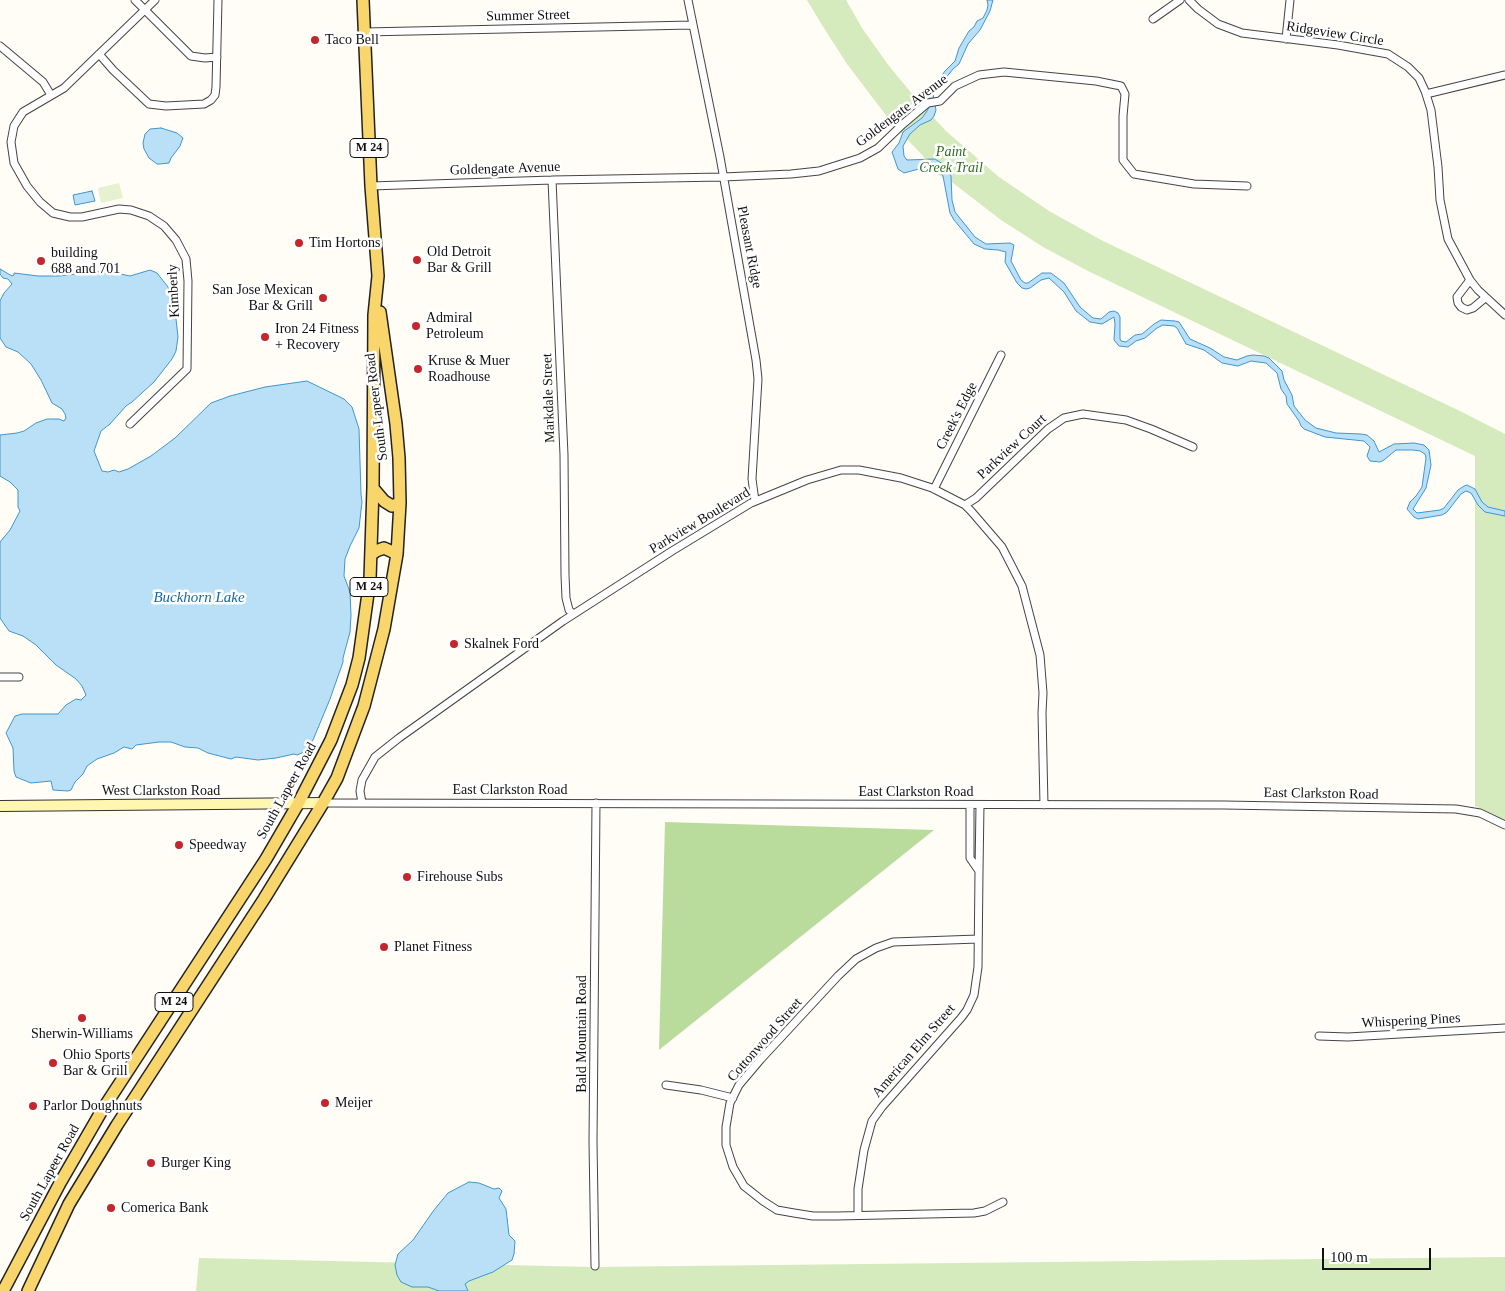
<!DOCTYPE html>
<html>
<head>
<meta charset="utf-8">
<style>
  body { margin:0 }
  #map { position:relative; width:1505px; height:1291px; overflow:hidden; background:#fffdf5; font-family:Georgia,serif }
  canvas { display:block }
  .scale { position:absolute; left:1322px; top:1248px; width:109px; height:22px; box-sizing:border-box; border:2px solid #111; border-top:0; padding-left:6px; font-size:15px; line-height:18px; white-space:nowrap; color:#111; -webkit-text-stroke:4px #fff; paint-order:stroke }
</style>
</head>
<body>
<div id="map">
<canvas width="1505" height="1291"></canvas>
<div class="scale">100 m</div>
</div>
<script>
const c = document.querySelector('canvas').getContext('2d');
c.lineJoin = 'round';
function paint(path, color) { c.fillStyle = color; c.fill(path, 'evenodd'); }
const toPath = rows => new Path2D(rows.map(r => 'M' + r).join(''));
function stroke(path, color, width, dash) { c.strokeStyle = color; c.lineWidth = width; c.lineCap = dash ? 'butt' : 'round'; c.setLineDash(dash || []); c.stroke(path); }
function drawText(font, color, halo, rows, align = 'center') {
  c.font = font + ' Georgia,serif'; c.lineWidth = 5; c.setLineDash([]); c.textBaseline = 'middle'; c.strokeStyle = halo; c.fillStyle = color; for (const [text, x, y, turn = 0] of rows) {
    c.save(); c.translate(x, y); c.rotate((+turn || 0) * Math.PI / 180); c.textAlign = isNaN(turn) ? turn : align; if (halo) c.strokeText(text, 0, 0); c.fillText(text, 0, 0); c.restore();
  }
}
const green = toPath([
  [807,0,846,0,862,28,889,66,919,102,946,131,999,177,1049,211,1103,241,1462,412,1505,434,1505,821,1475,806,1475,456,1088,271,1043,247,1001,220,953,183,937,174,923,156,891,122,847,64,822,25],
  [1505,1257,1505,1291,196,1291,199,1258,593,1267]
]);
const forest = toPath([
  [665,822,934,830,659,1050]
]);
const pitch = toPath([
  [119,183,123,198,101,203,98,188]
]);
const water = toPath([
  [987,0,993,0,990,11,980,30,968,44,959,64,953,69,933,94,936,110,934,116,931,120,920,125,910,134,903,146,904,156,907,160,935,159,946,166,951,176,952,200,955,212,975,237,986,244,1010,243,1014,245,1011,261,1021,280,1025,283,1028,283,1042,273,1051,273,1064,283,1080,307,1093,318,1101,319,1109,312,1114,311,1118,313,1120,317,1120,339,1121,341,1126,342,1135,335,1142,334,1154,324,1161,320,1175,321,1179,322,1190,339,1210,348,1224,357,1237,360,1247,356,1253,355,1264,356,1269,358,1282,371,1284,380,1292,395,1294,406,1305,420,1316,428,1336,433,1361,434,1367,435,1374,441,1379,452,1394,444,1414,443,1424,445,1429,450,1431,465,1426,488,1413,509,1417,513,1440,510,1444,508,1458,490,1464,486,1467,485,1475,489,1482,502,1488,507,1505,511,1505,516,1485,512,1478,505,1471,493,1466,491,1461,494,1447,512,1442,515,1418,519,1414,517,1407,509,1410,502,1416,496,1422,487,1426,458,1425,454,1420,451,1413,450,1396,450,1384,460,1380,462,1370,461,1367,456,1370,447,1364,441,1325,437,1304,429,1301,426,1299,421,1287,404,1286,396,1281,389,1277,373,1266,363,1251,361,1238,366,1222,363,1204,350,1186,344,1177,328,1174,326,1163,325,1157,328,1145,338,1136,341,1128,347,1119,346,1114,340,1115,324,1114,317,1102,324,1090,322,1076,311,1064,292,1049,278,1041,280,1030,288,1026,289,1022,288,1017,283,1005,262,1006,252,998,250,985,249,974,244,954,220,950,213,943,176,938,168,930,166,904,173,898,169,892,152,899,143,903,132,922,118,927,111,930,105,929,96,930,92,945,71,955,61,959,48,969,31,974,27,977,21,983,18,987,10,988,5,987,0],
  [161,128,177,133,183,138,180,146,171,158,169,163,160,164,157,164,149,158,144,149,143,143,145,134,150,129,161,128],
  [92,191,95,201,75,205,73,195,92,191],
  [0,269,12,276,14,275,14,273,38,276,58,276,106,271,130,276,150,270,157,273,168,287,174,305,176,319,178,337,176,351,172,359,154,382,132,402,126,406,110,424,101,431,94,451,102,471,108,472,114,470,119,472,128,469,151,456,175,438,211,403,230,396,265,387,307,381,344,399,352,407,359,429,361,494,362,502,359,528,350,546,345,559,344,576,350,592,351,615,350,632,343,658,343,662,330,699,313,740,302,753,297,755,294,754,276,758,258,760,236,757,231,759,208,753,198,748,185,747,171,742,159,742,136,745,132,749,124,747,114,753,97,759,87,766,83,774,75,782,71,790,68,791,53,790,51,781,31,783,16,777,14,771,13,748,6,733,15,716,22,714,58,714,66,705,76,699,81,700,86,695,82,686,76,679,56,665,36,645,23,636,9,631,0,618,0,542,10,530,20,511,18,507,18,490,10,482,0,476,0,435,17,433,24,431,36,423,47,419,59,419,64,421,66,418,65,414,62,409,52,403,41,380,31,364,18,352,6,347,0,338,0,301,4,293,12,284,8,279,3,278,0,274,0,269],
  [469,1182,479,1183,494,1189,499,1188,502,1191,499,1198,506,1209,509,1235,515,1241,514,1254,512,1260,493,1272,469,1281,465,1284,468,1291,439,1291,428,1287,412,1287,401,1282,397,1275,395,1265,398,1254,413,1240,434,1210,448,1193,469,1182]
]);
const minor = toPath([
  [135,0,191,56,205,58,217,57],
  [688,0,720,157,756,360,758,379,752,479,755,501],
  [1189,0,1198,9,1218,24,1242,33,1338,45,1388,54,1408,67,1419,78,1425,91,1431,110,1438,167,1440,200,1448,239,1470,280,1478,290,1505,315],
  [1153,19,1180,0],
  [365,32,692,25],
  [1286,39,1290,0],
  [0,46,43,82,51,95],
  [99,54,113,70,149,104,166,106,204,104,211,100,215,95,216,87,218,0],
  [1426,94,1505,75],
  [552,180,564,455,565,575,566,598,569,610,573,614],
  [371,186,552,180,723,177,791,174,819,171,860,158,878,148,903,124,923,107,928,103,940,101,955,86,979,75,1004,72,1096,81,1121,86,1125,94,1123,116,1123,160,1134,174,1194,184,1247,186],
  [1470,280,1457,297,1458,303,1461,307,1467,310,1473,308,1485,298],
  [130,424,187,369,188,281,186,259,176,240,164,226,149,216,131,210,119,209,82,217,70,217,53,213,40,202,27,186,14,163,11,142,14,126,23,112,64,88,155,0],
  [934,489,1001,355],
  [965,505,976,498,1048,429,1064,418,1083,414,1126,420,1151,429,1193,447],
  [0,677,19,677],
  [323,803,1224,805,1456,809,1480,813,1505,825],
  [362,803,360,791,362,780,375,757,399,738,563,621,672,551,751,503,807,480,841,470,859,470,901,478,932,488,965,505,971,511,1002,547,1022,586,1040,655,1043,693,1042,713,1044,805],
  [970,805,970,858,979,871,980,805],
  [978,939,893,942,876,948,856,959,838,976,761,1059,739,1085,730,1103,726,1127,726,1145,733,1167,744,1186,763,1201,777,1210,794,1213,813,1216,837,1216,974,1213,985,1211,1003,1202],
  [1319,1036,1348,1037,1505,1028],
  [666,1085,701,1090,733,1098],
  [858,1215,858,1189,864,1150,872,1121,882,1107,961,1018,967,1010,974,995,978,967,979,871],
  [595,1266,593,1142,596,803]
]);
const secondary = toPath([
  [0,806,323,803]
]);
const primary = toPath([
  [373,488,384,501,392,506,400,503],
  [371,555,376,551,384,548,397,554],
  [3,1291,60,1183,101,1112,266,859,298,804,331,740,352,685,359,658,370,579,373,488,374,315,378,276,371,186,363,0],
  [28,1291,69,1204,117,1125,264,899,323,803,337,778,364,706,384,629,397,554,400,503,399,458,396,424,380,312]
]);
const markers = [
  [315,40,5,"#c4262e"],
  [299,243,5,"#c4262e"],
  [417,260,5,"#c4262e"],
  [41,261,5,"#c4262e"],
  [323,298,5,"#c4262e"],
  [416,326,5,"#c4262e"],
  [265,337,5,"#c4262e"],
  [418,369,5,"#c4262e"],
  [454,644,5,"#c4262e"],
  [179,845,5,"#c4262e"],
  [407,877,5,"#c4262e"],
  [384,947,5,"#c4262e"],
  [82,1018,5,"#c4262e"],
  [53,1063,5,"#c4262e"],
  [325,1103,5,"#c4262e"],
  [33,1106,5,"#c4262e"],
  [151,1163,5,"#c4262e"],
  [111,1208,5,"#c4262e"]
];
const shields = [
  [369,148,38],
  [369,587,38],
  [174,1002,38]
];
const shieldNames = [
  ["M 24",369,148],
  ["M 24",369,587],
  ["M 24",174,1002]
];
const streetNames = [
  ["Summer Street",528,16,-1],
  ["Ridgeview Circle",1335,34,9],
  ["Goldengate Avenue",902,111,-37],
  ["Goldengate Avenue",505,169,-2],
  ["Pleasant Ridge",749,247,79],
  ["Kimberly",174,291,-93],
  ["Markdale Street",549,398,-92],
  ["South Lapeer Road",377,407,-97],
  ["Creek's Edge",957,416,-63],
  ["Parkview Court",1012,447,-43],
  ["Parkview Boulevard",700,521,-31],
  ["East Clarkston Road",510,790],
  ["West Clarkston Road",161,791],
  ["South Lapeer Road",287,791,-61],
  ["East Clarkston Road",916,792],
  ["East Clarkston Road",1321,794,1],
  ["Whispering Pines",1411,1021,-3],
  ["Bald Mountain Road",582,1034,-90],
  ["Cottonwood Street",765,1040,-49],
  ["American Elm Street",914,1051,-49],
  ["South Lapeer Road",50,1173,-61]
];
const poiNames = [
  ["Taco Bell",325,40],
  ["Tim Hortons",309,243],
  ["Old Detroit",427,252],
  ["Bar & Grill",427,268],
  ["building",51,253],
  ["688 and 701",51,269],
  ["San Jose Mexican",313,290,"right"],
  ["Bar & Grill",313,306,"right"],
  ["Admiral",426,318],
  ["Petroleum",426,334],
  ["Iron 24 Fitness",275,329],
  ["+ Recovery",275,345],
  ["Kruse & Muer",428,361],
  ["Roadhouse",428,377],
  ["Skalnek Ford",464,644],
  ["Speedway",189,845],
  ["Firehouse Subs",417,877],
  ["Planet Fitness",394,947],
  ["Sherwin-Williams",82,1034,"center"],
  ["Ohio Sports",63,1055],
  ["Bar & Grill",63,1071],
  ["Meijer",335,1103],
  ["Parlor Doughnuts",43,1106],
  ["Burger King",161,1163],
  ["Comerica Bank",121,1208]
];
const parkNames = [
  ["Paint",951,152],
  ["Creek Trail",951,168]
];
const waterNames = [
  ["Buckhorn Lake",199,598]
];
paint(green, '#d5ebbd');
paint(forest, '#b9dc9c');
paint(pitch, '#e6f2cf');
paint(water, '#b9e0f7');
stroke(water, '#3f96cf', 1);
stroke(minor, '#444', 9);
stroke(secondary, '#333', 12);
stroke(primary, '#222', 14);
stroke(minor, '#fff', 7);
stroke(secondary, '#fff6b0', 10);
stroke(primary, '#f9d66b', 11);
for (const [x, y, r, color] of markers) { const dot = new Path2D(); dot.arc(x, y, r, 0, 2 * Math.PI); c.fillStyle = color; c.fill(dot); stroke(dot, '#fff', 2); }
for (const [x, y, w] of shields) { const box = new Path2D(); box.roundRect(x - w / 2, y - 9.5, w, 19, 4); c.fillStyle = '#fff'; c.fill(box); stroke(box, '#111', 1); }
drawText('bold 12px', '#111', null, shieldNames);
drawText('14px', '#111', '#fff', streetNames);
drawText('14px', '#111', '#fff', poiNames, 'left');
drawText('italic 14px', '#2f6b1f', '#fff', parkNames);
drawText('italic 15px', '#1768a6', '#fff', waterNames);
</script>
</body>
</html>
